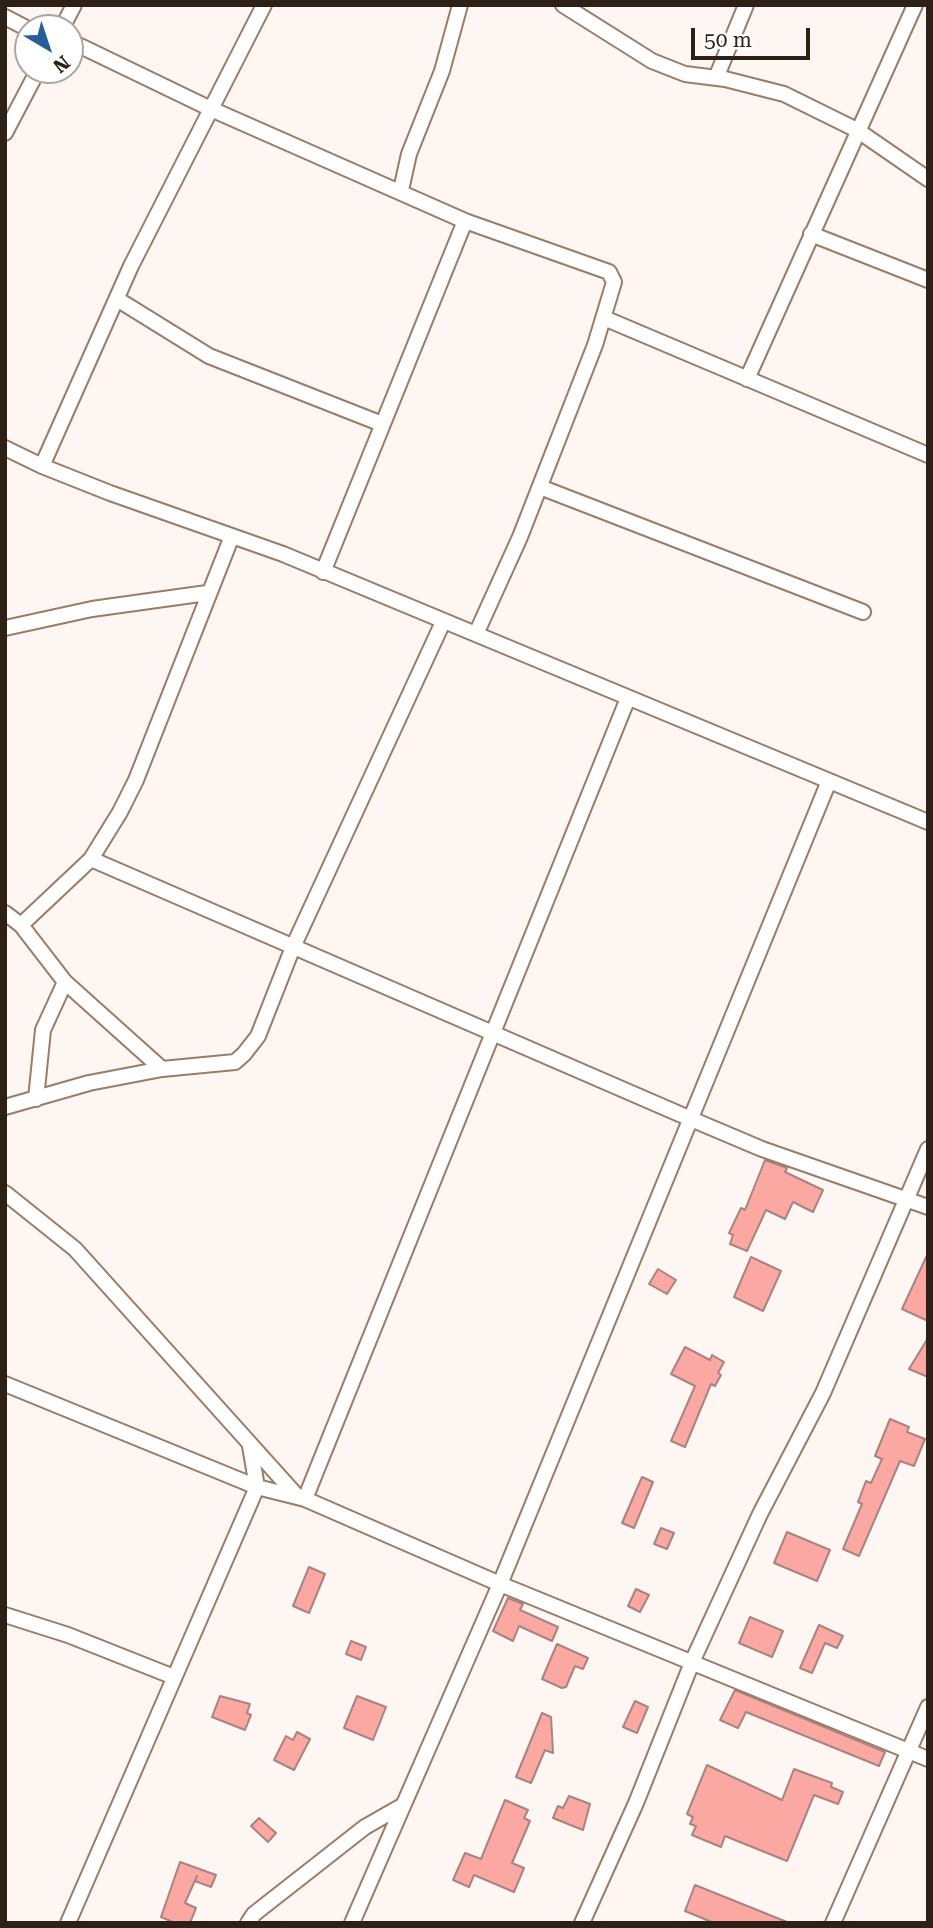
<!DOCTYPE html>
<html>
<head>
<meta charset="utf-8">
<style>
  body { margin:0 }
  #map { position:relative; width:933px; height:1928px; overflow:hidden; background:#fdf6f2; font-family:"Roboto Serif",serif }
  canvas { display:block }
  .frame { position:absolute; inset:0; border:7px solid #2c2017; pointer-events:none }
  .north { position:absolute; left:14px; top:14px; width:70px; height:70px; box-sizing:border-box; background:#fff; border:2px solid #aba6a2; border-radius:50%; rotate:141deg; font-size:19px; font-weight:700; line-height:28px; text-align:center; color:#2c2017 }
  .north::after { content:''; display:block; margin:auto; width:24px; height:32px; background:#285e96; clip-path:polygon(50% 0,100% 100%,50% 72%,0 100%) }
  .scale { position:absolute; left:691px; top:28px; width:119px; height:32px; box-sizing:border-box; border:4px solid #2c2017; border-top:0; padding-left:9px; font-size:21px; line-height:24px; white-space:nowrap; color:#2c2017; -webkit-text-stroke:5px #fff; paint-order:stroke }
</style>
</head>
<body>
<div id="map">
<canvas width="933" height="1928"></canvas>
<div class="frame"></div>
<div class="north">N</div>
<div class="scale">50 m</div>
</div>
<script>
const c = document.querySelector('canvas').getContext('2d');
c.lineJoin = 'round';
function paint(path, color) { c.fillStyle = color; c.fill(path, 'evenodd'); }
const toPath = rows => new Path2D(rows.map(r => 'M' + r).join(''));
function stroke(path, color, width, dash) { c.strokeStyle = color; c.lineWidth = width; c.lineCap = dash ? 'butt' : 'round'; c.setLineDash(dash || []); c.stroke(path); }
const building = toPath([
  [765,1160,787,1168,785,1172,823,1190,813,1212,793,1202,785,1219,766,1210,747,1251,730,1244,733,1235,729,1233,741,1208,745,1210,765,1160],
  [928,1253,928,1321,902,1309,928,1253],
  [751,1257,781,1271,763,1311,734,1297,751,1257],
  [658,1269,676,1280,667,1294,649,1284,658,1269],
  [928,1338,928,1377,909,1369,928,1338],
  [685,1347,710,1360,712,1355,724,1362,718,1373,721,1375,715,1386,711,1384,685,1447,671,1441,695,1386,671,1374,685,1347],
  [890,1419,909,1427,907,1432,925,1439,914,1466,900,1461,859,1556,843,1549,862,1504,858,1502,866,1481,871,1483,882,1459,875,1456,890,1419],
  [642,1477,653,1482,634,1528,622,1523,642,1477],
  [661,1528,674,1533,667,1549,654,1544,661,1528],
  [787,1532,830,1550,817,1581,774,1563,787,1532],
  [309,1567,325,1574,309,1613,293,1606,309,1567],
  [636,1589,649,1595,640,1612,628,1606,636,1589],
  [508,1598,523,1604,520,1610,558,1627,552,1641,519,1626,513,1641,493,1631,508,1598],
  [750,1617,783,1631,772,1657,739,1643,750,1617],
  [819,1625,843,1636,837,1648,825,1643,812,1673,800,1668,819,1625],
  [351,1641,366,1647,361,1660,346,1654,351,1641],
  [557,1644,588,1658,583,1669,575,1666,566,1687,562,1688,542,1679,557,1644],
  [735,1690,885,1752,879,1766,746,1712,738,1728,720,1720,735,1690],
  [220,1696,250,1704,247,1713,251,1715,245,1730,212,1717,220,1696],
  [357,1696,386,1707,373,1740,344,1728,357,1696],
  [635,1701,648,1707,637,1733,623,1727,635,1701],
  [542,1713,551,1717,553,1753,545,1750,531,1783,516,1777,542,1713],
  [297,1732,310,1739,294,1770,274,1760,286,1736,293,1740,297,1732],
  [707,1765,782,1800,794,1769,832,1783,831,1787,843,1792,838,1804,814,1795,787,1861,725,1836,721,1847,692,1835,696,1826,690,1824,693,1817,687,1814,707,1765],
  [569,1796,590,1804,583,1830,553,1818,558,1806,563,1808,569,1796],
  [505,1800,528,1810,524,1818,530,1821,512,1863,524,1868,514,1892,474,1875,469,1887,453,1880,465,1853,481,1859,505,1800],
  [259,1818,276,1833,268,1842,251,1826,259,1818],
  [180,1862,216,1875,211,1887,195,1881,197,1876,185,1903,196,1908,190,1923,175,1923,161,1917,180,1862],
  [695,1885,787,1922,787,1923,714,1923,685,1911,695,1885]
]);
const street = toPath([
  [563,5,652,61,685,74,725,79,784,94,857,130,928,179],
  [5,17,28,29],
  [62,28,74,5],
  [70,41,211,109,465,221,609,272,614,282,595,345,520,537,476,634],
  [716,78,746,5],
  [5,133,38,70],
  [401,190,409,154,442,71,460,5],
  [811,234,928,280],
  [117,299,209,356,382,424],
  [604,318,928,455],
  [747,379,915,5],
  [5,448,42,466,110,493,283,554,928,822],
  [42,466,131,266,264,5],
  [540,487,863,612],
  [323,572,465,221],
  [5,628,92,609,207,593],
  [91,859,691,1119,762,1149,928,1207],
  [5,913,21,925,65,982,162,1069],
  [21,925,91,859,120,812,136,780,232,536],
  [36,1099,43,1030,65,982],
  [5,1107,89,1083,162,1069,235,1062,244,1054,258,1036,293,947,443,622],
  [5,1193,75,1249,297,1496],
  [5,1384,257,1487,305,1499,500,1584,928,1759],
  [305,1499,628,698],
  [5,1615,68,1635,174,1677],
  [68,1923,257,1487,250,1446],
  [248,1923,254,1914,365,1827,400,1807],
  [352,1923,500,1584,829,781],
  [582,1923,636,1803,693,1660,760,1514,823,1393,928,1149],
  [833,1923,928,1707]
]);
paint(building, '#fca8a2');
stroke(building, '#a9837f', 2);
stroke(street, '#9a7c67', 18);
stroke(street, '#fff', 14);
</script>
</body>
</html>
